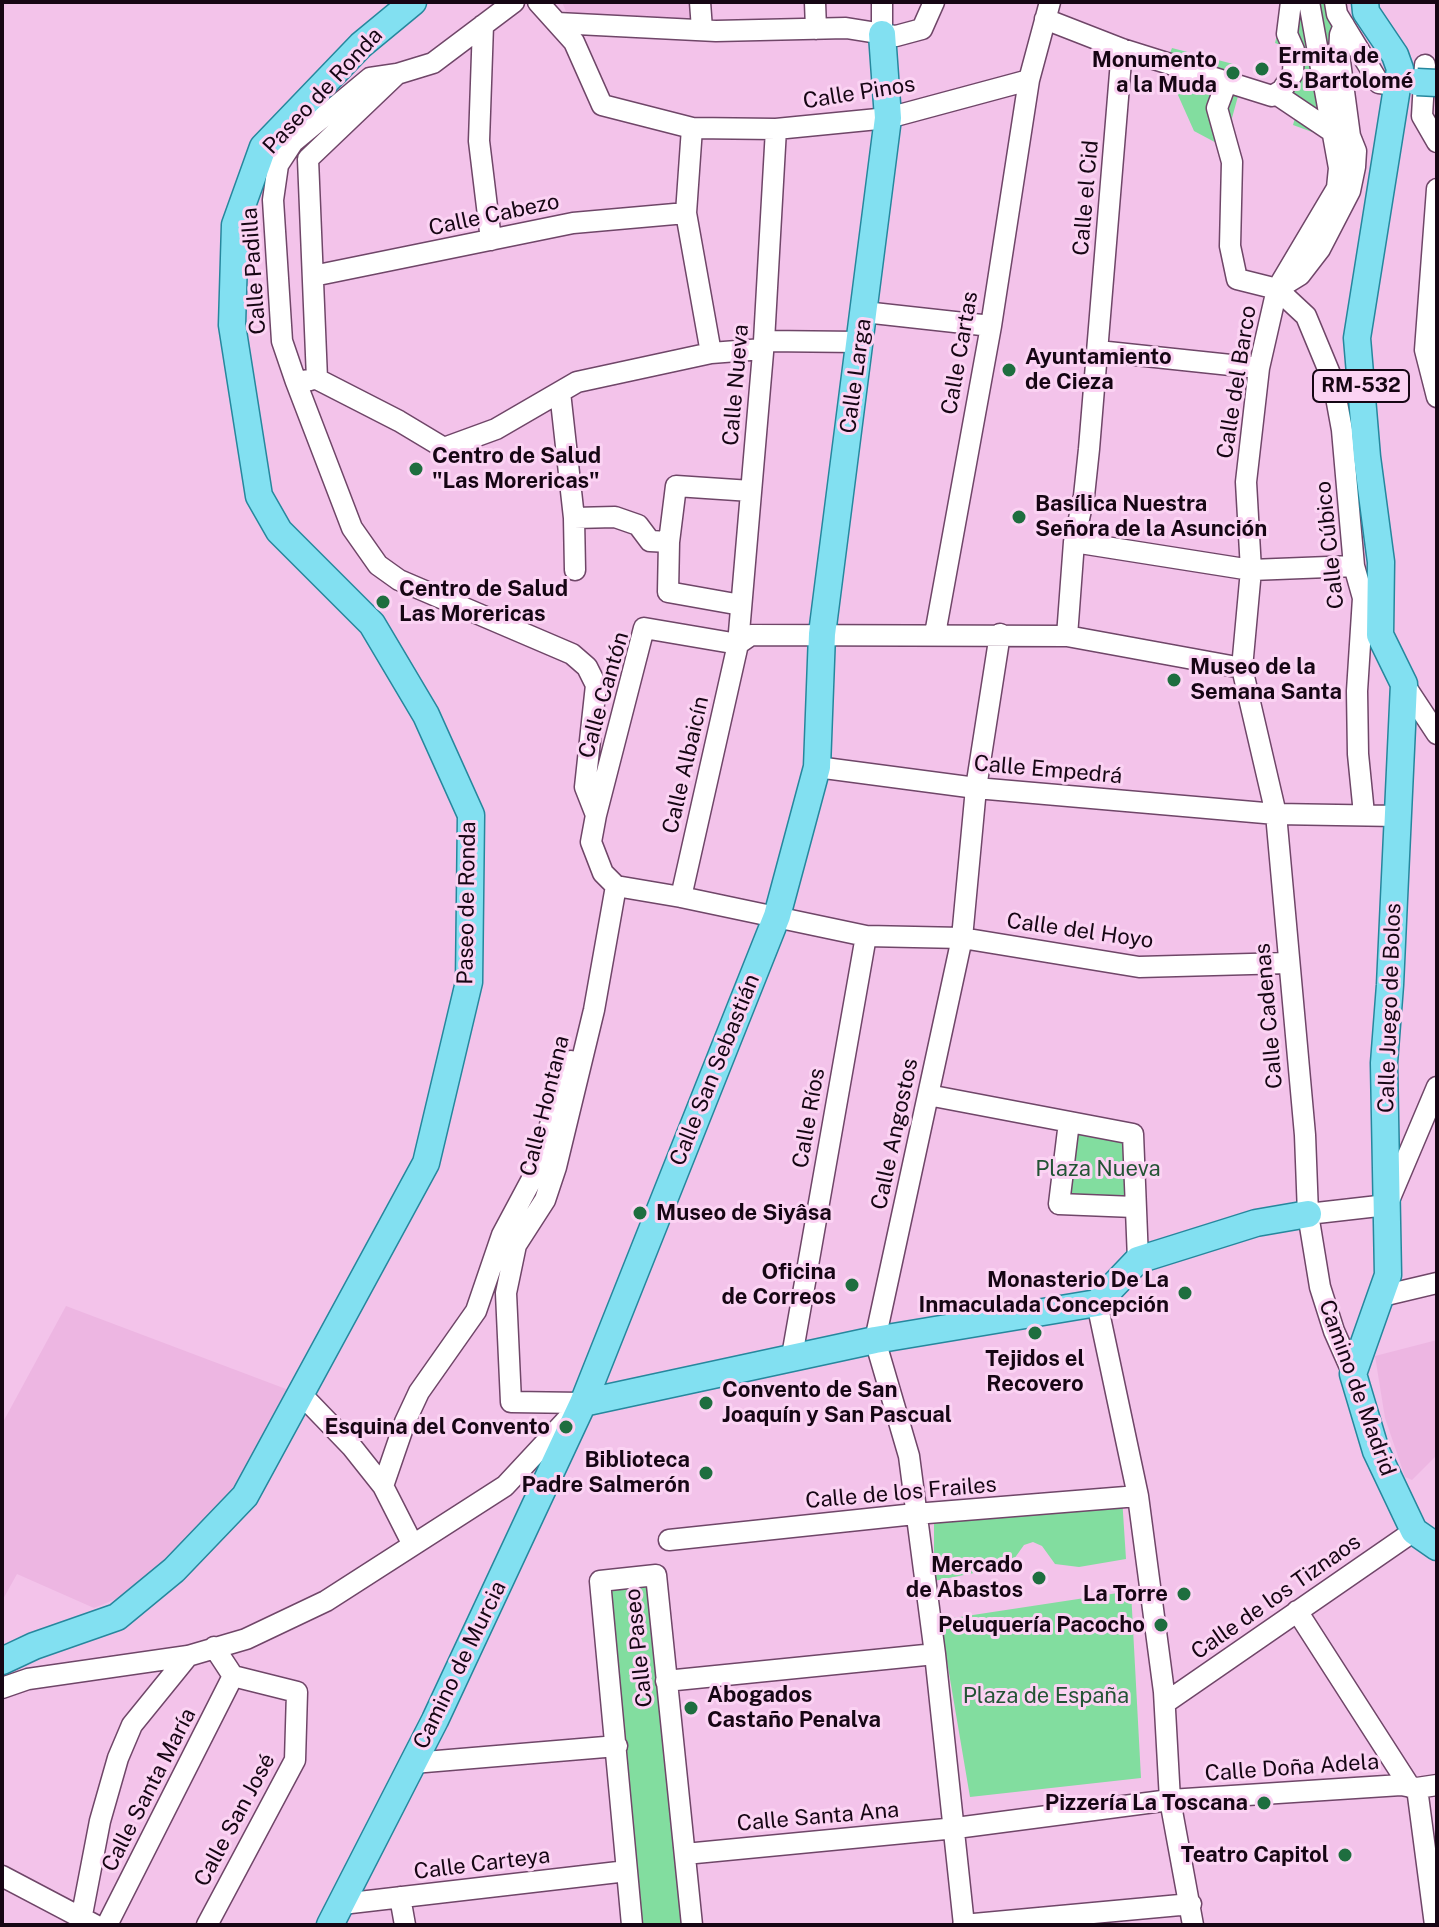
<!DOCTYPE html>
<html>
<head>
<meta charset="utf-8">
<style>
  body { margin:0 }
  #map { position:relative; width:1439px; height:1927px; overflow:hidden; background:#f3c3ea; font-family:"Public Sans",sans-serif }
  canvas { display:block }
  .frame { position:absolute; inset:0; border:4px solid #160614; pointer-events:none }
</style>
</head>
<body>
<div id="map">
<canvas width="1439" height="1927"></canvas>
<div class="frame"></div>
</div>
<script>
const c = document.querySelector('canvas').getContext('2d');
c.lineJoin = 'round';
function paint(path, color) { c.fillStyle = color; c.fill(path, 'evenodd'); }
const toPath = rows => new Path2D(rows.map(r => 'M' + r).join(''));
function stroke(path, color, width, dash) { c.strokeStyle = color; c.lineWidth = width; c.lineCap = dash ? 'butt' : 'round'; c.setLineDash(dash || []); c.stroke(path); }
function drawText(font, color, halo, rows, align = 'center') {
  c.font = font + ' "Public Sans",sans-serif'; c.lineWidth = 6; c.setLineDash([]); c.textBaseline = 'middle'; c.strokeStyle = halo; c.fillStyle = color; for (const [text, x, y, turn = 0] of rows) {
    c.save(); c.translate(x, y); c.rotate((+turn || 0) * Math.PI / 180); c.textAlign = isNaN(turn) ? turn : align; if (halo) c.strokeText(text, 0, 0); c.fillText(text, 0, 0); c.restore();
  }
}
const built = toPath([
  [562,2,696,2,695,22,567,14],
  [66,1306,294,1392,238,1498,135,1591,94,1608,17,1574,2,1601,2,1424],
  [1437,1340,1437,1455,1412,1480,1405,1477,1385,1418,1375,1356]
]);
const green = toPath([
  [1285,2,1327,2,1333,26,1338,191,1334,140,1293,125,1295,118,1293,109,1240,89,1232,118,1234,144,1224,147,1194,131,1165,66,1172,48,1237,65,1234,79,1271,94,1281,81,1291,49,1275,43],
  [1069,1122,1133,1134,1134,1207,1059,1204],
  [1122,1497,1126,1559,1079,1567,1055,1564,1042,1546,1033,1542,1024,1545,1009,1566,934,1581,934,1519],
  [656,1575,692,1925,632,1925,600,1581],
  [1131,1591,1141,1778,970,1797,940,1620]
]);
const minor = toPath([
  [538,2,574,42,602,105,692,128,776,129,888,118,1029,80],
  [700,2,702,29],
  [815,2,816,29],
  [1309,2,1339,168,1337,188,1277,289,1259,368,1246,482,1251,570,1242,668,1276,814,1305,1135,1308,1214,1320,1287,1334,1331,1353,1374],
  [1335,2,1337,14,1379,83,1396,85],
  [1045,19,1122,49,1272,96,1282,90,1293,73,1294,50,1287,34,1291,2],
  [557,23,716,31,846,28,896,36,922,29,934,2],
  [483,25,479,141,491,240],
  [882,34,882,2],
  [1425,65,1422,116,1437,142],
  [1227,81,1217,108,1232,162,1230,246,1237,279,1277,289,1306,316,1333,381,1342,430,1354,566,1363,598,1357,691,1358,754,1364,814],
  [1276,94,1334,133],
  [692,128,686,213,711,353],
  [1437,189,1425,350,1437,397],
  [313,276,573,223,686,213],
  [1287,283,1300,275,1320,249,1350,191,1355,167,1356,151,1350,136,1339,54,1340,35,1344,25],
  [864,312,991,326],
  [764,341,860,342],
  [1098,351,1259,368],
  [317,379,308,159,397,74,433,63,514,2],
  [317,379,399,421,444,448,496,429,577,382,711,353,763,349],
  [310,380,296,382,282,341,273,200,278,165,293,142,370,78,397,74],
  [296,382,352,528,378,565,399,580,572,654,587,667,596,685,585,787,596,815,591,842,603,873,616,886],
  [560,392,574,518,615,517,638,525,650,541,669,542,676,486,751,491],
  [574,518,575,570],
  [669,542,668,592,741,605],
  [1074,542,1251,570,1354,566],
  [935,634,991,326,1029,80,1050,2],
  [1067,636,1074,542,1084,496,1089,449,1122,49],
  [738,644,751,635,1067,636,1242,668],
  [1404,684,1437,734],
  [817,767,976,788,1276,814,1398,816],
  [596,815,644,628,738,644],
  [616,886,681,897,866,936,962,938,1139,967,1288,963],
  [681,897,738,644,764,341,776,129],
  [928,1095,1133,1134,1138,1260],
  [1069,1122,1059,1204,1134,1207],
  [1308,1214,1387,1205,1437,1087],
  [1382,1296,1437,1283],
  [1097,1303,1138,1496,1164,1692,1170,1800,1193,1925],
  [792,1356,866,936],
  [300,1393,352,1447,383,1486,413,1545],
  [583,1403,511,1402,506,1293,516,1245,545,1200,556,1167,594,1010,616,886],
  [383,1486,405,1422,419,1392,476,1311,502,1235,533,1177,571,1061],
  [669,1540,915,1514,1138,1496],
  [1297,1611,1410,1787],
  [666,1681,935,1654],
  [2,1688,28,1679,188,1656,246,1639,326,1601,505,1486,572,1414],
  [1165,1703,1414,1531],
  [413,1763,617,1746],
  [1417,1788,1435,1925],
  [685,1854,956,1828,1170,1800,1401,1785,1417,1788,1437,1785],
  [2,1876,95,1925],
  [400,1897,405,1925],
  [342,1904,627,1871],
  [80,1925,100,1821,118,1758,132,1725,188,1656],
  [107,1925,233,1676],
  [207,1925,295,1760,297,1692,233,1676,214,1647],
  [632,1925,600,1581,656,1575,692,1925],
  [963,1925,1191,1904],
  [964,1925,935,1654,909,1456,875,1340,962,938,976,788,1000,634]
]);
const major = toPath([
  [1365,2,1366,12,1395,55,1400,69,1357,338,1367,457,1381,562,1380,635,1404,684,1390,985,1384,1063,1388,1275,1353,1374,1376,1451,1414,1531,1437,1547],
  [583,1403,875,1340,1097,1303,1138,1260,1256,1223,1308,1214],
  [2,1661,34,1646,117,1617,174,1570,245,1496,426,1163,469,982,471,815,426,715,372,624,279,531,259,496,232,325,235,225,263,147,361,45,413,2],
  [330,1925,435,1720,583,1403,777,916,817,767,822,634,888,118,882,34]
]);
const majorBridge = toPath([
  [1417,82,1437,83]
]);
const markers = [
  [1262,69,8,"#1e6e3f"],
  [1233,73,8,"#1e6e3f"],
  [1009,370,8,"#1e6e3f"],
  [416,469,8,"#1e6e3f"],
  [1019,517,8,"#1e6e3f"],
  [383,602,8,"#1e6e3f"],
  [1174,680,8,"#1e6e3f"],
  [640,1213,8,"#1e6e3f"],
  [852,1285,8,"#1e6e3f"],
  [1185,1293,8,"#1e6e3f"],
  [1035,1333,8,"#1e6e3f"],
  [706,1403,8,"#1e6e3f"],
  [566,1427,8,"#1e6e3f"],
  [706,1473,8,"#1e6e3f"],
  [1039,1578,8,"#1e6e3f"],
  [1184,1594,8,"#1e6e3f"],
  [1161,1625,8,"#1e6e3f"],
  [691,1708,8,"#1e6e3f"],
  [1264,1803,8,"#1e6e3f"],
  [1345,1855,8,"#1e6e3f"]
];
const shields = [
  [1361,386,96]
];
const shieldNames = [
  ["RM-532",1361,386]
];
const poiNames = [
  ["Ermita de",1278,56,"left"],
  ["S. Bartolomé",1278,81,"left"],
  ["Monumento",1217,60],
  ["a la Muda",1217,85],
  ["Ayuntamiento",1025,357,"left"],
  ["de Cieza",1025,382,"left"],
  ["Centro de Salud",432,456,"left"],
  ["\"Las Morericas\"",432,481,"left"],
  ["Basílica Nuestra",1035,504,"left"],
  ["Señora de la Asunción",1035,529,"left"],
  ["Centro de Salud",399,589,"left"],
  ["Las Morericas",399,614,"left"],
  ["Museo de la",1190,667,"left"],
  ["Semana Santa",1190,692,"left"],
  ["Museo de Siyâsa",656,1213,"left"],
  ["Oficina",836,1272],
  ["de Correos",836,1297],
  ["Monasterio De La",1169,1280],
  ["Inmaculada Concepción",1169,1305],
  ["Tejidos el",1035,1359,"center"],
  ["Recovero",1035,1384,"center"],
  ["Convento de San",722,1390,"left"],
  ["Joaquín y San Pascual",722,1415,"left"],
  ["Esquina del Convento",550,1427],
  ["Biblioteca",690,1460],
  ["Padre Salmerón",690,1485],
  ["Mercado",1023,1565],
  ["de Abastos",1023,1590],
  ["La Torre",1168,1594],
  ["Peluquería Pacocho",1145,1625],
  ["Abogados",707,1695,"left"],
  ["Castaño Penalva",707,1720,"left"],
  ["Pizzería La Toscana",1248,1803],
  ["Teatro Capitol",1329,1855]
];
const streetNames = [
  ["Paseo de Ronda",323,91,-47],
  ["Calle Pinos",859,93,-9],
  ["Calle el Cid",1086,198,-85],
  ["Calle Cabezo",494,215,-12],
  ["Calle Padilla",254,271,-94],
  ["Calle Cartas",960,353,-80],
  ["Calle Larga",856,376,-82],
  ["Calle del Barco",1237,382,-81],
  ["Calle Nueva",736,385,-85],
  ["Calle Cúbico",1330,545,-96],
  ["Calle Cantón",604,695,-74],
  ["Calle Albaicín",686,765,-77],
  ["Calle Empedrá",1048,770,5],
  ["Paseo de Ronda",467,903,-89],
  ["Calle del Hoyo",1080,931,8],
  ["Calle Juego de Bolos",1390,1008,-88],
  ["Calle Cadenas",1269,1016,-95],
  ["Calle San Sebastián",715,1070,-68],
  ["Calle Hontana",545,1106,-76],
  ["Calle Ríos",809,1118,-80],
  ["Calle Angostos",895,1134,-78],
  ["Camino de Madrid",1357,1388,70],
  ["Calle de los Frailes",901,1493,-5],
  ["Calle de los Tiznaos",1276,1597,-35],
  ["Calle Paseo",639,1648,-96],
  ["Camino de Murcia",460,1665,-64],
  ["Calle Doña Adela",1292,1768,-4],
  ["Calle Santa María",149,1790,-63],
  ["Calle Santa Ana",818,1817,-5],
  ["Calle San José",235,1820,-62],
  ["Calle Carteya",482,1864,-7]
];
const parkNames = [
  ["Plaza Nueva",1098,1169],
  ["Plaza de España",1046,1696]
];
paint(built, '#edb6e2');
paint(green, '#82dd9f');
stroke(minor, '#6f4668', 23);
stroke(major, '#26879d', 29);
stroke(minor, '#fff', 20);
stroke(major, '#82e0f1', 26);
stroke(majorBridge, '#26879d', 29, []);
stroke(majorBridge, '#82e0f1', 26);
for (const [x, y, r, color] of markers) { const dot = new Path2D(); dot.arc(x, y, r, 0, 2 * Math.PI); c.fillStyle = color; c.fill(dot); stroke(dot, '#fbd3f3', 3); }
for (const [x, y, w] of shields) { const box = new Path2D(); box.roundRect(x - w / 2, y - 16, w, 32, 6); c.fillStyle = '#fbd3f3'; c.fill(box); stroke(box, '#160614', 2); }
drawText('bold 20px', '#160614', null, shieldNames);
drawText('bold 22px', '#160614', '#fbd3f3', poiNames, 'right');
drawText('22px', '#160614', '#fbd3f3', streetNames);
drawText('22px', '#225334', '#fbd3f3', parkNames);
</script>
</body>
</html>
